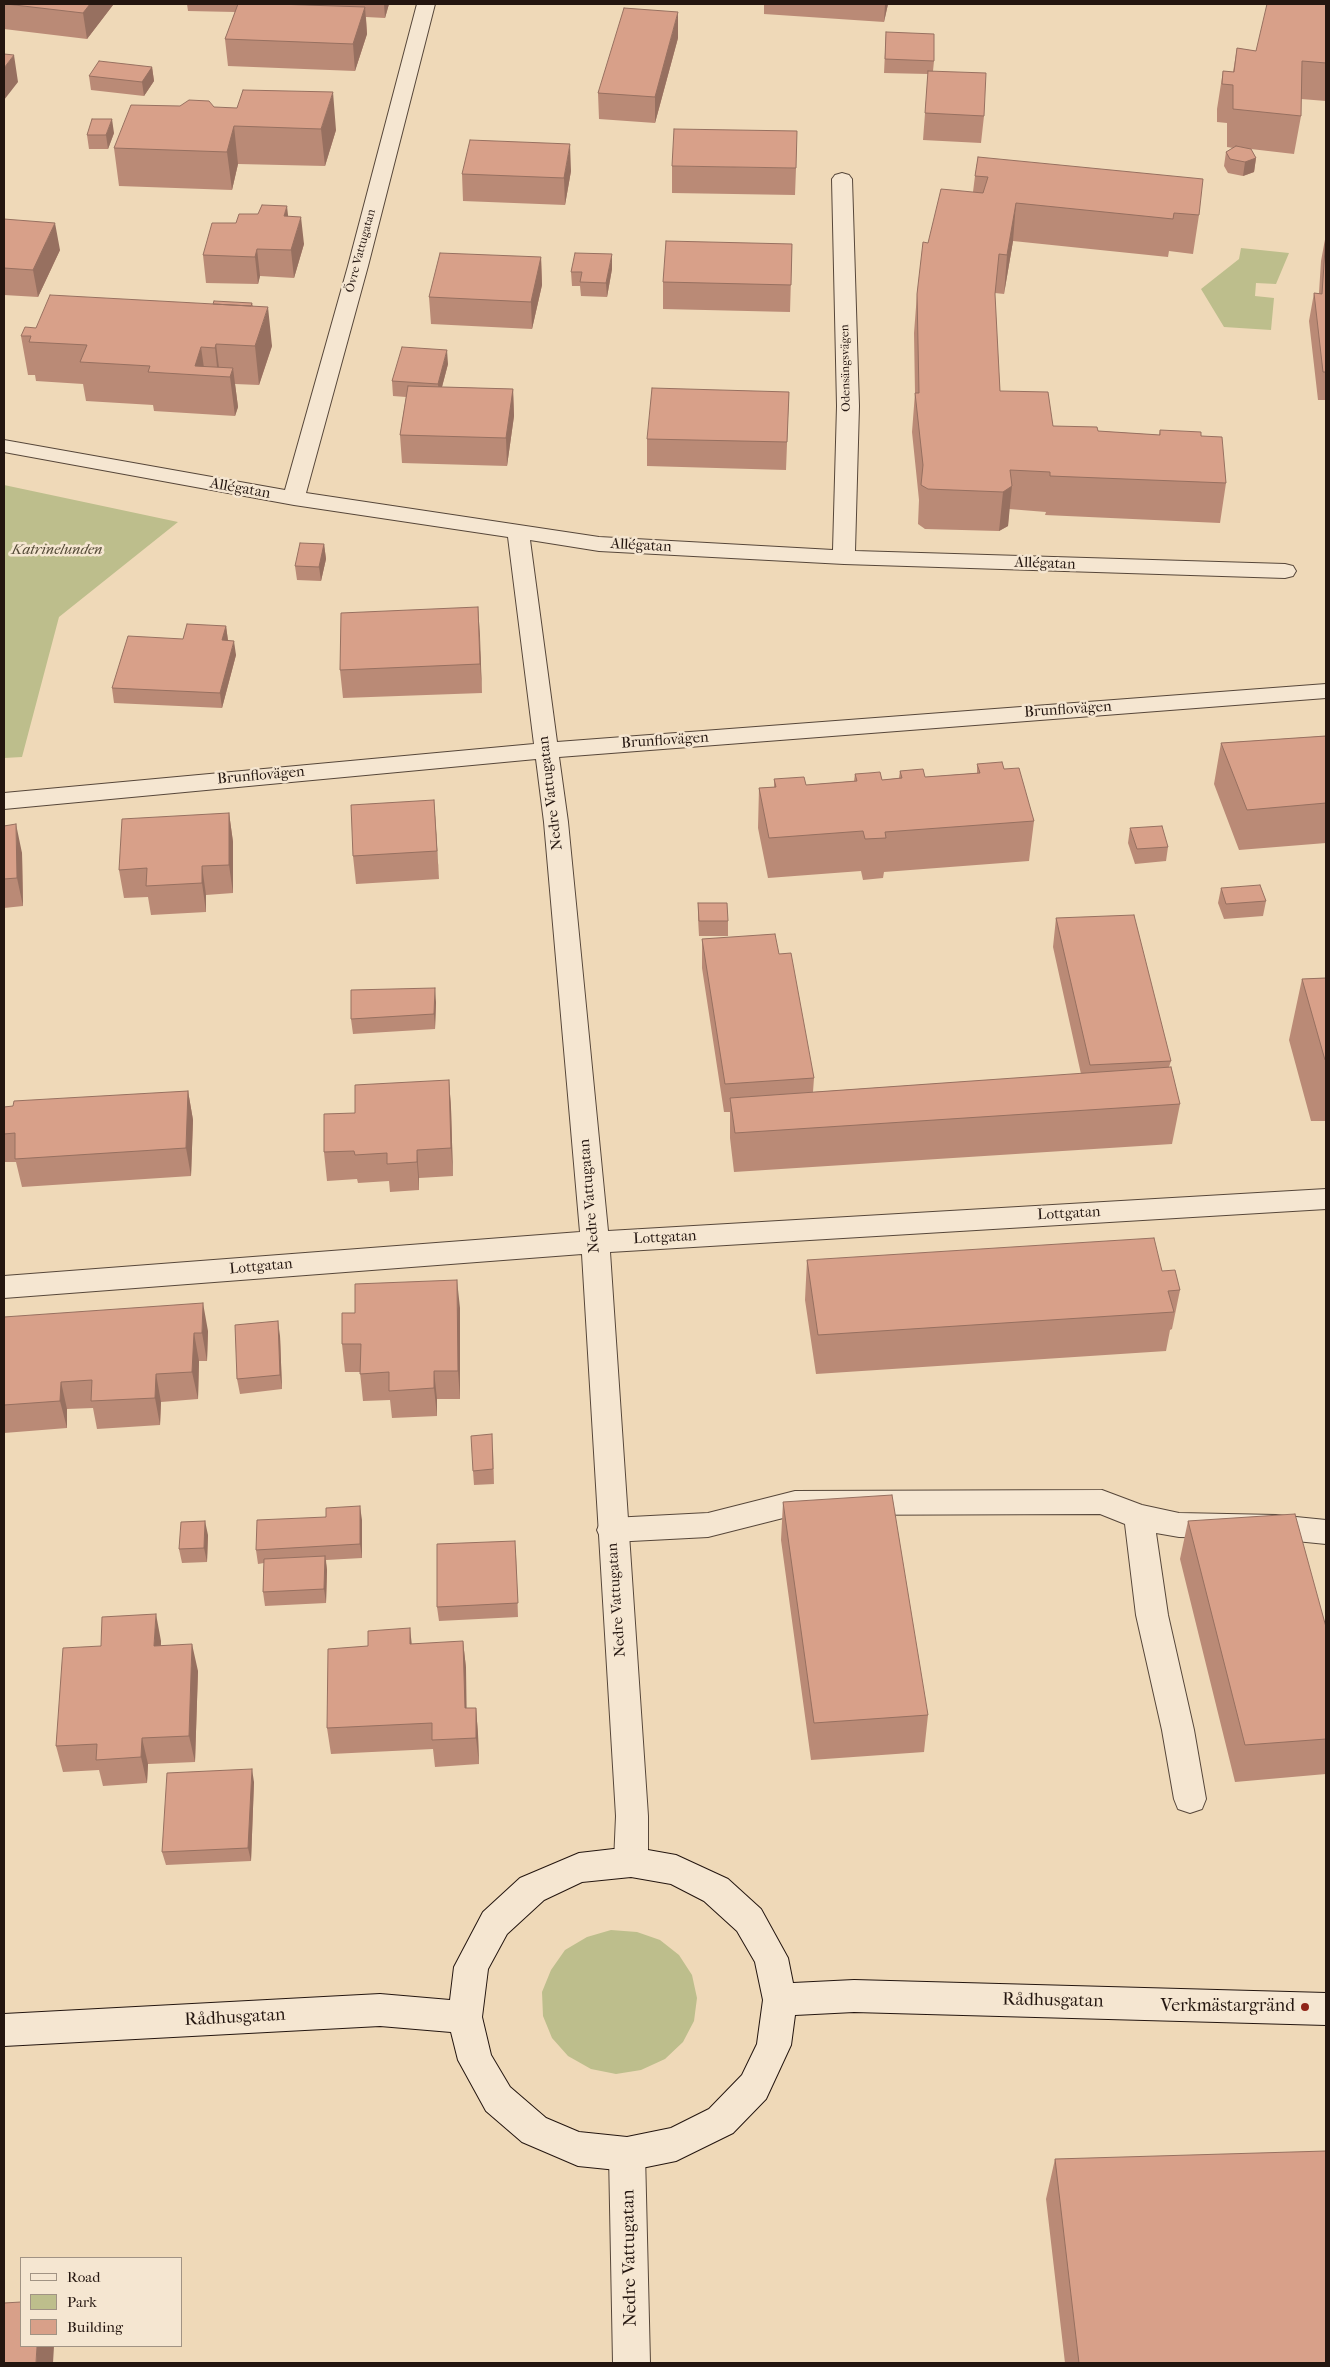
<!DOCTYPE html>
<html>
<head>
<meta charset="utf-8">
<style>
  body { margin:0 }
  #map { position:relative; width:1330px; height:2367px; overflow:hidden; background:#efd9b8; font-family:"IM FELL French Canon",serif }
  canvas { display:block }
  .frame { position:absolute; inset:0; border:5px solid #241610; pointer-events:none }
  .legend { position:absolute; left:20px; top:2257px; width:162px; height:90px; box-sizing:border-box; background:#f5e6d1; border:1px solid #a19384; margin:0; padding:6px 9px; list-style:none; font-size:15px; color:#241610 }
  .legend li { display:flex; align-items:center; gap:10px; height:25px }
  .legend b { width:25px; border:1px solid #a19384 }
</style>
</head>
<body>
<div id="map">
<canvas width="1330" height="2367"></canvas>
<div class="frame"></div>
<ul class="legend">
<li><b style="height:6px;background:#f5e6d1"></b>Road</li>
<li><b style="height:14px;background:#bdbe8c"></b>Park</li>
<li><b style="height:14px;background:#d8a089"></b>Building</li>
</ul>
</div>
<script>
const c = document.querySelector('canvas').getContext('2d');
c.lineJoin = 'round';
function paint(path, color) { c.fillStyle = color; c.fill(path, 'evenodd'); }
const toPath = rows => new Path2D(rows.map(r => 'M' + r).join(''));
function stroke(path, color, width, dash) { c.strokeStyle = color; c.lineWidth = width; c.lineCap = dash ? 'butt' : 'round'; c.setLineDash(dash || []); c.stroke(path); }
function drawText(font, color, halo, rows, align = 'center') {
  c.font = font + ' "IM FELL French Canon",serif'; c.lineWidth = 5; c.setLineDash([]); c.textBaseline = 'middle'; c.strokeStyle = halo; c.fillStyle = color; for (const [text, x, y, turn = 0] of rows) {
    c.save(); c.translate(x, y); c.rotate((+turn || 0) * Math.PI / 180); c.textAlign = isNaN(turn) ? turn : align; if (halo) c.strokeText(text, 0, 0); c.fillText(text, 0, 0); c.restore();
  }
}
const green = toPath([
  [1241,248,1289,253,1276,284,1256,283,1255,296,1274,298,1271,330,1224,327,1201,289,1239,259],
  [4,485,178,522,59,617,22,757,4,758],
  [611,1930,637,1932,660,1940,679,1955,692,1975,697,1998,694,2021,683,2042,665,2059,641,2070,616,2074,591,2069,568,2056,552,2038,543,2016,542,1992,551,1970,565,1950,587,1937]
]);
const lane = toPath([
  [1102,1490,1142,1505,1179,1513,1276,1515,1326,1520,1326,1544,1276,1539,1179,1537,1156,1533,1168,1615,1194,1730,1206,1799,1202,1809,1190,1813,1178,1809,1174,1799,1162,1730,1136,1615,1125,1524,1100,1514,795,1515,708,1537,612,1542,601,1539,597,1530,601,1521,612,1518,708,1513,795,1491,1102,1490]
]);
const street = toPath([
  [417,4,435,4,368,266,306,493,599,537,833,550,837,406,832,179,835,175,842,173,849,175,852,179,859,406,855,551,1285,564,1293,566,1296,571,1293,576,1285,578,844,564,599,551,530,540,557,742,1326,684,1326,698,559,757,568,822,608,1231,1326,1189,1326,1209,610,1252,648,1816,648,1862,643,1872,631,1877,619,1872,614,1862,616,1816,582,1254,4,1298,4,1276,580,1232,544,822,536,759,4,809,4,793,534,744,508,537,294,505,4,452,4,440,285,490,348,266,417,4],
  [627,2137,640,2142,645,2154,650,2363,613,2363,609,2154,614,2142,627,2137]
]);
const secondary = toPath([
  [631,1847,676,1855,728,1879,761,1909,788,1958,793,1983,854,1980,1326,1993,1326,2025,854,2012,795,2015,791,2045,766,2099,733,2133,676,2161,627,2171,578,2166,522,2142,486,2111,458,2060,451,2032,380,2026,4,2046,4,2014,380,1994,450,2000,454,1967,483,1912,520,1878,579,1853,631,1847],
  [631,1877,671,1884,704,1901,737,1931,755,1962,763,2000,757,2044,742,2075,709,2109,671,2128,627,2137,579,2132,546,2118,510,2087,491,2055,482,2017,488,1969,507,1934,544,1900,582,1882,631,1877]
]);
const wall = toPath([
  [4,4,113,4,113,5,87,39,4,29],
  [187,4,389,4,385,18,366,17,367,34,355,71,228,66,225,39,235,12,188,11],
  [764,4,888,4,884,22,764,14],
  [1277,4,1326,4,1326,101,1301,99,1301,116,1294,154,1251,149,1256,158,1254,172,1243,176,1228,173,1224,166,1226,152,1233,148,1227,147,1227,123,1217,122,1217,109,1223,71,1233,72,1237,48,1256,51],
  [886,32,934,61,933,71,984,116,981,143,923,140,928,74,884,73],
  [678,38,655,123,599,119,598,93],
  [152,67,154,81,144,96,91,90,89,76],
  [214,107,336,130,325,166,238,164,232,190,119,186,114,148],
  [114,133,108,149,89,149,87,135],
  [978,157,1199,215,1193,254,1169,251,1168,257,1013,241,1004,294,995,293,995,298,1000,391,1053,426,1098,431,1159,435,1160,430,1201,436,1226,483,1220,523,1045,515,1046,512,1009,509,1008,526,999,531,925,529,918,524,919,500,912,432,915,393,914,333,917,294,928,243,973,192,975,176],
  [672,166,796,168,795,195,672,193],
  [571,171,565,205,463,201,462,174],
  [288,216,304,244,294,278,260,276,258,284,206,283,203,255,236,223],
  [4,219,60,250,38,297,4,295],
  [1326,234,1326,400,1318,400,1309,321,1314,293,1319,293,1321,261],
  [792,244,790,312,663,309,663,282],
  [541,257,542,285,532,329,431,324,429,297],
  [612,269,607,297,581,296,580,286,572,286,571,272],
  [252,303,253,306,272,346,259,385,235,384,238,407,235,416,154,411,153,405,86,401,83,384,36,381,35,375,28,375,21,336,36,328,213,304],
  [448,364,442,387,513,389,514,416,507,466,402,463,400,435,406,397,393,396,392,381],
  [789,392,786,470,647,466,647,439],
  [324,544,326,559,321,581,297,580,295,566],
  [478,607,482,693,343,698,340,670],
  [226,626,228,640,236,655,222,708,114,703,112,688,183,639],
  [1326,736,1326,843,1239,850,1214,784,1221,743],
  [977,764,1004,769,1034,821,1029,861,884,872,883,878,863,880,861,871,768,878,758,828,759,788,774,787,774,779,806,785,854,781,855,774,882,780,899,778,900,771,925,777,977,773],
  [434,800,439,879,356,884,353,856],
  [229,813,233,842,233,893,206,895,206,912,151,915,148,897,124,898,119,870],
  [4,826,22,853,23,906,4,908],
  [1130,828,1168,847,1166,861,1135,864,1128,843],
  [1221,888,1266,901,1263,916,1224,919,1218,903],
  [698,903,728,921,728,936,699,936,698,918],
  [1056,918,1171,1061,1169,1067,1180,1104,1172,1144,734,1172,730,1138,730,1112,724,1112,702,968,702,939,779,954,814,1078,813,1092,1081,1074,1053,947],
  [1326,978,1326,1121,1311,1121,1289,1040,1302,979],
  [436,1002,435,1029,353,1034,351,1019],
  [449,1080,451,1108,453,1176,419,1178,419,1190,390,1192,389,1181,358,1183,357,1179,327,1181,324,1152,355,1113],
  [188,1091,193,1120,191,1176,22,1187,16,1162,5,1162,4,1158,4,1107],
  [807,1260,1162,1271,1180,1290,1172,1329,1170,1330,1166,1351,816,1374,805,1300],
  [460,1308,460,1399,437,1399,437,1416,392,1418,390,1400,363,1401,360,1372,345,1372,342,1344,355,1313],
  [4,1317,208,1331,207,1361,199,1361,198,1399,161,1402,160,1425,97,1429,93,1408,67,1409,67,1428,4,1433],
  [280,1336,282,1389,240,1394,237,1379],
  [493,1449,494,1484,474,1485,473,1471],
  [783,1502,928,1715,924,1752,811,1760,781,1540],
  [362,1520,362,1558,326,1560,327,1570,326,1603,265,1606,263,1592,264,1563,258,1564,256,1550],
  [1188,1521,1326,1627,1326,1774,1235,1782,1180,1559],
  [208,1535,207,1562,182,1563,179,1549],
  [516,1555,518,1617,439,1621,437,1607],
  [161,1641,161,1646,198,1671,195,1762,148,1764,147,1783,103,1786,99,1770,63,1772,56,1746,101,1646],
  [463,1641,466,1668,466,1708,476,1708,478,1734,479,1764,435,1767,433,1749,331,1754,327,1728],
  [254,1782,251,1861,166,1865,162,1852],
  [1055,2159,1326,2363,1065,2363,1046,2199]
]);
const shadedWall = toPath([
  [90,4,113,4,113,5,87,39,83,13],
  [384,4,389,4,385,18],
  [885,4,888,4,884,22],
  [365,7,367,34,355,71,353,44],
  [678,12,678,38,655,123,655,97],
  [14,55,18,82,4,100,4,68],
  [152,67,154,81,144,96,142,82],
  [333,92,336,130,325,166,321,129],
  [112,119,114,133,108,149,106,135],
  [234,126,238,164,232,190,227,152],
  [570,144,571,171,565,205,564,178],
  [1256,158,1254,172,1243,176,1245,162],
  [1016,203,1013,241,1004,294,1007,255],
  [287,206,290,233,284,216],
  [301,217,304,244,294,278,291,250],
  [55,223,60,250,38,297,33,270],
  [257,249,260,276,258,284,255,257],
  [612,254,612,269,607,297,606,283],
  [541,257,542,285,532,329,531,302],
  [268,307,272,346,259,385,255,346],
  [216,344,220,376,218,376,215,348],
  [201,347,205,375,195,366],
  [447,350,448,364,439,398,438,384],
  [233,368,238,407,235,416,230,377],
  [513,389,514,416,507,466,506,438],
  [1012,486,1008,526,999,531,1003,492],
  [324,544,326,559,321,581,319,567],
  [478,607,480,636,482,693,480,664],
  [226,626,228,641,222,640],
  [234,641,236,655,222,708,220,693],
  [434,800,436,829,439,879,437,851],
  [229,813,233,842,233,893,229,865],
  [16,824,22,853,23,906,17,878],
  [202,866,206,895,206,912,202,883],
  [435,988,436,1002,435,1029,434,1014],
  [449,1080,451,1108,453,1176,451,1148],
  [188,1091,193,1120,191,1176,186,1148],
  [417,1150,419,1178,419,1190,417,1162],
  [457,1280,460,1308,460,1399,458,1371],
  [203,1303,208,1331,207,1361,202,1333],
  [278,1321,280,1336,282,1389,280,1375],
  [194,1333,199,1361,198,1399,192,1372],
  [434,1371,437,1399,437,1416,434,1388],
  [156,1374,161,1402,160,1425,155,1398],
  [61,1382,67,1409,67,1428,60,1401],
  [360,1506,362,1520,362,1558,360,1544],
  [205,1521,208,1535,207,1562,204,1548],
  [325,1556,327,1570,326,1603,324,1589],
  [156,1614,161,1641,160,1673,154,1646],
  [410,1628,413,1655,410,1644],
  [463,1641,466,1668,467,1734,465,1708],
  [192,1644,198,1671,195,1762,189,1736],
  [476,1708,478,1734,479,1764,476,1738],
  [142,1738,148,1764,147,1783,141,1757],
  [252,1769,254,1782,251,1861,248,1848],
  [37,2346,54,2346,53,2363,36,2363]
]);
const building = toPath([
  [6,4,90,4,83,13,6,4],
  [238,4,276,4,365,7,353,44,225,39,238,4],
  [1267,4,1326,4,1326,63,1302,61,1301,116,1233,109,1233,85,1222,84,1223,71,1234,72,1237,48,1256,51,1267,4],
  [624,8,678,12,655,97,598,93,624,8],
  [886,32,934,34,934,61,885,59,886,32],
  [4,54,14,55,4,68,4,54],
  [99,61,152,67,142,82,89,76,99,61],
  [928,71,986,73,984,116,925,113,928,71],
  [243,90,333,92,321,129,234,126,227,152,114,148,131,105,180,106,189,100,209,101,214,107,237,108,243,90],
  [92,119,112,119,106,135,87,135,92,119],
  [674,129,797,131,796,168,672,166,674,129],
  [470,140,570,144,564,178,462,174,470,140],
  [1236,146,1251,149,1256,158,1245,162,1230,159,1226,152,1236,146],
  [978,157,1203,179,1199,215,1174,213,1173,219,1016,203,1007,255,999,254,995,294,1000,391,1048,392,1053,426,1097,427,1098,431,1160,435,1160,430,1201,432,1201,436,1222,437,1226,483,1050,476,1050,472,1010,470,1012,486,1003,492,928,489,921,485,923,465,915,393,919,393,917,294,923,242,928,243,941,189,983,193,988,177,975,176,978,157],
  [262,205,287,206,284,216,301,217,291,250,257,249,255,257,203,255,212,223,236,223,239,214,258,214,262,205],
  [4,219,55,223,33,270,4,268,4,219],
  [1326,234,1326,372,1323,372,1314,293,1322,294,1326,234],
  [666,241,792,244,791,285,663,282,666,241],
  [440,253,541,257,531,302,429,297,440,253],
  [575,253,612,254,606,283,580,282,582,272,571,272,575,253],
  [50,295,268,307,255,346,216,344,215,348,201,347,195,366,233,368,230,377,148,372,150,366,80,362,87,345,29,342,31,336,21,336,25,327,36,328,50,295],
  [214,301,252,303,251,306,213,304,214,301],
  [402,347,447,350,438,384,392,381,402,347],
  [408,386,513,389,506,438,400,435,408,386],
  [652,388,789,392,787,442,647,439,652,388],
  [300,543,324,544,319,567,295,566,300,543],
  [478,607,480,664,340,670,341,613,478,607],
  [187,624,226,626,222,640,234,641,220,693,112,688,128,636,183,639,187,624],
  [1326,736,1326,803,1247,810,1221,743,1326,736],
  [1002,762,1004,769,1019,768,1034,821,885,832,886,838,865,839,863,831,769,838,759,788,776,787,774,779,804,777,806,785,857,781,855,774,869,773,880,772,882,780,902,778,900,771,923,769,925,777,980,773,977,764,1002,762],
  [434,800,437,851,353,856,351,805,434,800],
  [229,813,229,865,202,866,202,883,146,886,147,868,119,870,122,819,229,813],
  [16,824,17,878,4,879,4,826,16,824],
  [1162,826,1168,847,1137,849,1130,828,1162,826],
  [1260,885,1266,901,1226,904,1221,888,1260,885],
  [698,903,727,903,728,921,699,921,698,903],
  [1134,915,1171,1061,1090,1065,1056,918,1134,915],
  [775,934,779,954,791,953,814,1078,725,1084,702,939,775,934],
  [1326,978,1326,1060,1325,1060,1302,979,1326,978],
  [435,988,434,1014,351,1019,351,990,435,988],
  [1171,1067,1180,1104,735,1133,730,1098,1171,1067],
  [449,1080,451,1148,417,1150,417,1162,387,1164,387,1153,355,1155,354,1151,324,1152,324,1114,355,1113,355,1085,449,1080],
  [188,1091,186,1148,15,1159,15,1133,4,1134,4,1107,13,1106,14,1101,188,1091],
  [1154,1238,1162,1271,1175,1270,1180,1290,1168,1291,1174,1312,818,1335,807,1260,1154,1238],
  [457,1280,458,1371,434,1371,434,1388,389,1391,389,1372,360,1374,361,1344,342,1344,342,1313,355,1313,355,1284,457,1280],
  [203,1303,202,1333,194,1333,192,1372,156,1374,155,1398,91,1401,92,1380,61,1382,60,1401,4,1405,4,1317,203,1303],
  [278,1321,280,1375,237,1379,235,1325,278,1321],
  [492,1434,493,1469,473,1471,471,1436,492,1434],
  [892,1495,928,1715,814,1723,783,1502,892,1495],
  [360,1506,360,1544,256,1550,257,1520,326,1517,326,1508,360,1506],
  [1295,1514,1326,1627,1326,1739,1245,1745,1188,1521,1295,1514],
  [205,1521,204,1548,179,1549,181,1522,205,1521],
  [515,1541,518,1603,437,1607,437,1544,515,1541],
  [325,1556,324,1589,263,1592,264,1559,325,1556],
  [156,1614,154,1646,192,1644,189,1736,142,1738,141,1757,96,1760,97,1744,56,1746,63,1648,101,1646,102,1617,156,1614],
  [410,1628,410,1644,463,1641,465,1708,476,1708,476,1738,432,1740,432,1723,327,1728,328,1649,368,1646,368,1631,410,1628],
  [252,1769,248,1848,162,1852,167,1773,252,1769],
  [1326,2151,1326,2363,1079,2363,1055,2159,1326,2151],
  [21,2302,21,2346,37,2346,36,2363,4,2363,4,2303,21,2302]
]);
const markers = [
  [1305,2007,5,"#8f2418"]
];
const farStreetnames = [
  ["Övre Vattugatan",361,251,-75],
  ["Odensängsvägen",846,368,-91]
];
const streetNames = [
  ["Allégatan",240,489,10],
  ["Allégatan",641,546,3],
  ["Allégatan",1045,564,2],
  ["Brunflovägen",1068,710,-4],
  ["Brunflovägen",665,741,-4],
  ["Brunflovägen",261,776,-5],
  ["Nedre Vattugatan",551,793,-97],
  ["Nedre Vattugatan",590,1196,-95],
  ["Lottgatan",1069,1214,-3],
  ["Lottgatan",665,1238,-3],
  ["Lottgatan",261,1267,-5],
  ["Nedre Vattugatan",617,1600,-94]
];
const parkNames = [
  ["Katrinelunden",57,550]
];
const nearStreetnames = [
  ["Rådhusgatan",1053,2001,1],
  ["Rådhusgatan",235,2018,-3],
  ["Nedre Vattugatan",630,2258,-91]
];
const nearPoinames = [
  ["Verkmästargränd",1295,2007]
];
paint(green, '#bdbe8c');
stroke(lane, '#57473a', 2);
stroke(street, '#57473a', 2);
stroke(secondary, '#241610', 2);
paint(lane, '#f5e6d1');
paint(street, '#f5e6d1');
paint(secondary, '#f5e6d1');
paint(wall, '#ba8a76');
paint(shadedWall, '#977060');
paint(building, '#d8a089');
stroke(building, '#977060', 1);
for (const [x, y, r, color] of markers) { const dot = new Path2D(); dot.arc(x, y, r, 0, 2 * Math.PI); c.fillStyle = color; c.fill(dot); stroke(dot, '#f5e6d1', 2); }
drawText('12px', '#241610', '#f5e6d1', farStreetnames);
drawText('15px', '#241610', '#f5e6d1', streetNames);
drawText('italic 15px', '#524835', '#f5e6d1', parkNames);
drawText('18px', '#241610', '#f5e6d1', nearStreetnames);
drawText('18px', '#241610', '#f5e6d1', nearPoinames, 'right');
</script>
</body>
</html>
